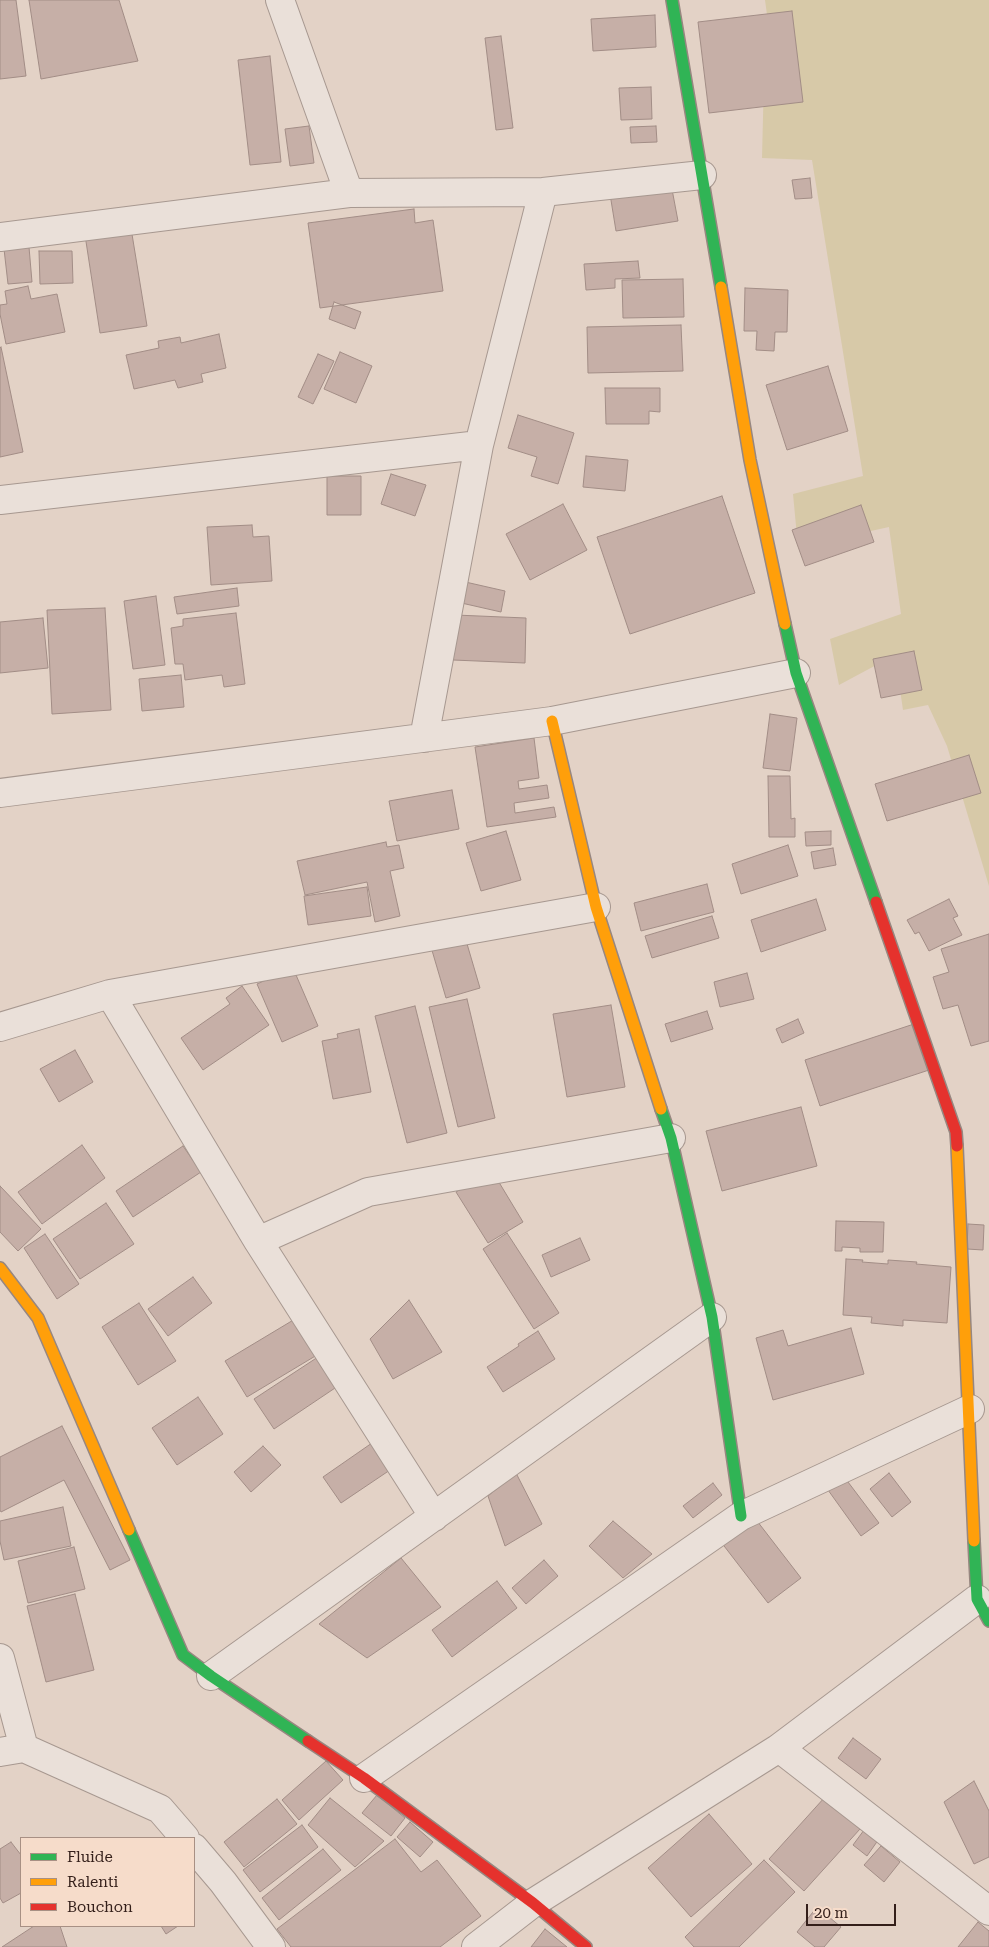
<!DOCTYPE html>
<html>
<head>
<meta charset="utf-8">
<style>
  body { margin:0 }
  #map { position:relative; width:989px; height:1947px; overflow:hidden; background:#e3d2c6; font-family:"Roboto Serif",serif }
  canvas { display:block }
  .legend { position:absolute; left:20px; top:1837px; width:175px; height:90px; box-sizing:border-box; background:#f6dcca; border:1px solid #a89084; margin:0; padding:6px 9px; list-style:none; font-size:15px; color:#341f1a }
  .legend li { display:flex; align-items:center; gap:10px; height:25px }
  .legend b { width:25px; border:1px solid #a89084 }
  .scale { position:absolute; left:806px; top:1904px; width:90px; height:22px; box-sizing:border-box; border:2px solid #341f1a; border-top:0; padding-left:6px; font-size:15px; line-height:18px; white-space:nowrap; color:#341f1a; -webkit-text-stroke:4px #f6dcca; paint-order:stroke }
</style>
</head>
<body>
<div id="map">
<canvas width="989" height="1947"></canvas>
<ul class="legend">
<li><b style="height:6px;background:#30b455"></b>Fluide</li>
<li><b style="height:6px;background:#ff9f0a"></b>Ralenti</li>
<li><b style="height:6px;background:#e5322d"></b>Bouchon</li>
</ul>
<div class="scale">20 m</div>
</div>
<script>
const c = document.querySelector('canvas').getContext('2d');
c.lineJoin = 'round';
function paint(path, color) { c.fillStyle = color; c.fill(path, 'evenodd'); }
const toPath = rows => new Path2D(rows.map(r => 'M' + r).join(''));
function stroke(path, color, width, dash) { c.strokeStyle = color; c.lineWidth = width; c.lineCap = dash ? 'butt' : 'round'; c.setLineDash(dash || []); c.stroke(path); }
const green = toPath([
  [765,0,989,0,989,886,947,746,928,705,903,710,895,655,839,685,830,639,901,614,889,527,798,547,793,494,863,476,812,160,762,158,764,77,771,44]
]);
const building = toPath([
  [0,0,16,0,26,76,0,79,0,0],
  [29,0,119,0,138,61,41,79,29,0],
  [792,11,803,102,709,113,698,22,792,11],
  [655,15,656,47,593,51,591,19,655,15],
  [501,36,513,128,496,130,485,38,501,36],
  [270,56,281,162,250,165,238,60,270,56],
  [651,87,652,119,621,120,619,88,651,87],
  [309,126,314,163,290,166,285,129,309,126],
  [656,126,657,142,631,143,630,127,656,126],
  [810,178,812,198,795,199,792,180,810,178],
  [671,184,678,221,616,231,610,194,671,184],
  [414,209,415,223,433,220,443,291,320,308,308,223,414,209],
  [131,228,147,326,100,333,85,235,131,228],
  [29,247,32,282,8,284,4,249,29,247],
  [39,251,72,251,73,283,40,284,39,251],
  [638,261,640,278,615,279,615,288,586,290,584,264,638,261],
  [683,279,684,317,623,318,622,280,683,279],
  [28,286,31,299,57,294,65,332,6,344,0,314,0,305,7,304,5,291,28,286],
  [745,288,788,290,787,332,775,332,774,351,756,350,757,331,744,331,745,288],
  [334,302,361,312,355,329,329,319,334,302],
  [681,325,683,371,588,373,587,327,681,325],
  [219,334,226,368,201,374,203,382,178,388,175,380,134,389,126,355,159,348,158,341,180,337,181,343,219,334],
  [1,347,23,452,0,457,0,348,1,347],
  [340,352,372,366,356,403,324,389,340,352],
  [318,354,334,361,313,404,298,397,318,354],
  [828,366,848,431,787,450,766,385,828,366],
  [605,388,660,388,660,412,649,411,649,424,606,424,605,388],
  [518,415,574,433,558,484,531,476,537,457,508,448,518,415],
  [586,456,628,460,625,491,583,487,586,456],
  [391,474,426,485,415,516,381,504,391,474],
  [327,476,361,476,361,515,327,515,327,476],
  [722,496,755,593,630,634,597,537,722,496],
  [563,504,587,550,530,580,506,534,563,504],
  [861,505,874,542,805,566,792,530,861,505],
  [252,525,253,537,269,536,272,581,211,585,207,527,252,525],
  [461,581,505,591,501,612,457,602,461,581],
  [237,588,239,606,177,614,174,597,237,588],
  [156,596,165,665,133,669,124,601,156,596],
  [105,608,111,710,52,714,47,610,105,608],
  [236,613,245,684,224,687,222,675,185,680,183,664,175,664,171,628,183,626,183,619,236,613],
  [455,615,526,618,525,663,453,660,455,615],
  [43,618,48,668,0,673,0,622,43,618],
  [914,651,922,690,881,698,873,659,914,651],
  [181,675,184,707,142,711,139,679,181,675],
  [770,714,797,718,790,771,763,768,770,714],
  [534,738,539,778,518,781,519,789,547,785,549,798,514,803,515,813,554,807,556,817,487,827,475,747,534,738],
  [969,755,981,793,887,821,875,784,969,755],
  [768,776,790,776,791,819,795,818,795,837,769,837,768,776],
  [452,790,459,829,397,841,389,801,452,790],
  [506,831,521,880,481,891,466,843,506,831],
  [831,831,831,845,806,846,805,832,831,831],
  [386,842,387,847,399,845,404,868,390,871,400,916,375,922,367,882,305,895,297,861,386,842],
  [788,845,798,876,741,894,732,864,788,845],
  [833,848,836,865,814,869,811,852,833,848],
  [707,884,714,912,641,931,634,903,707,884],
  [367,887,371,916,308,925,304,896,367,887],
  [816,899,826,930,761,952,751,920,816,899],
  [949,899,958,916,953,918,962,935,929,951,919,932,915,934,907,920,949,899],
  [712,916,719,938,652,958,645,936,712,916],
  [989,934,989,1041,971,1046,958,1005,943,1009,933,977,949,972,941,949,989,934],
  [465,937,480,988,446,998,431,947,465,937],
  [293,968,318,1026,282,1042,257,984,293,968],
  [747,973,754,999,720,1007,714,982,747,973],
  [242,986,269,1025,203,1070,181,1038,230,1004,226,998,242,986],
  [467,999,495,1118,458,1127,429,1007,467,999],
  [611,1005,625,1087,567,1097,553,1014,611,1005],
  [415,1006,447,1133,407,1143,375,1016,415,1006],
  [707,1011,713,1029,671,1042,665,1024,707,1011],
  [798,1019,804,1033,782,1043,776,1029,798,1019],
  [917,1023,932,1069,820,1106,805,1060,917,1023],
  [359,1029,371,1092,333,1099,322,1041,338,1038,337,1034,359,1029],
  [75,1050,93,1082,59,1102,40,1069,75,1050],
  [801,1107,817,1166,722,1191,706,1131,801,1107],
  [82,1145,105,1178,42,1224,18,1192,82,1145],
  [183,1146,201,1172,133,1217,116,1191,183,1146],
  [488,1173,497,1179,523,1222,488,1243,456,1192,488,1173],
  [0,1186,41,1229,18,1251,0,1232,0,1186],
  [106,1203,134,1244,80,1279,53,1239,106,1203],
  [836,1221,884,1222,883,1252,860,1252,860,1248,842,1247,842,1251,835,1251,836,1221],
  [968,1224,984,1225,983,1250,967,1249,968,1224],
  [507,1233,559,1313,534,1329,483,1249,507,1233],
  [45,1234,79,1284,57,1299,24,1248,45,1234],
  [580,1238,590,1260,551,1277,542,1255,580,1238],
  [846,1259,863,1260,862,1262,888,1264,888,1260,917,1262,916,1264,951,1267,947,1323,903,1320,903,1326,871,1323,872,1317,843,1315,846,1259],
  [193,1277,212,1303,168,1336,148,1309,193,1277],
  [409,1300,442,1352,393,1379,370,1339,409,1300],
  [139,1303,176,1361,138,1385,102,1327,139,1303],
  [295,1319,317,1355,247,1397,225,1361,295,1319],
  [851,1328,864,1374,773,1400,756,1338,783,1330,788,1346,851,1328],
  [538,1331,555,1359,503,1392,487,1367,519,1346,518,1344,538,1331],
  [321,1355,341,1384,274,1429,254,1399,321,1355],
  [198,1397,223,1434,177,1465,152,1428,198,1397],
  [62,1426,130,1560,110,1570,64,1480,1,1512,0,1510,0,1457,62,1426],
  [372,1443,390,1470,341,1503,323,1477,372,1443],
  [263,1446,281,1465,251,1492,234,1472,263,1446],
  [516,1473,542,1524,505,1546,488,1496,516,1473],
  [889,1473,911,1502,892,1517,870,1489,889,1473],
  [845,1478,879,1523,861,1536,828,1490,845,1478],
  [713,1483,722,1495,693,1518,683,1506,713,1483],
  [63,1507,71,1546,4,1560,0,1541,0,1521,63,1507],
  [754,1517,801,1578,768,1603,721,1542,754,1517],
  [613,1521,652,1554,623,1578,589,1546,613,1521],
  [74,1547,85,1589,28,1603,18,1561,74,1547],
  [401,1558,441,1607,367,1658,319,1624,401,1558],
  [544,1560,558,1576,526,1604,512,1588,544,1560],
  [497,1581,517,1608,452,1657,432,1630,497,1581],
  [75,1594,94,1670,46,1682,27,1606,75,1594],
  [853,1738,881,1759,866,1779,838,1758,853,1738],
  [326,1761,343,1780,299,1820,282,1800,326,1761],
  [974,1781,989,1811,989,1857,974,1864,944,1802,974,1781],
  [377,1795,405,1818,391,1836,362,1813,377,1795],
  [825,1797,860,1829,804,1891,769,1859,825,1797],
  [330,1798,384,1841,355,1867,308,1825,330,1798],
  [277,1799,297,1824,244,1867,224,1842,277,1799],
  [709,1814,752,1864,691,1917,648,1868,709,1814],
  [410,1822,433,1842,420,1857,397,1837,410,1822],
  [302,1825,318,1847,260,1892,243,1870,302,1825],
  [867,1826,881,1836,867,1856,853,1845,867,1826],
  [395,1839,421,1872,437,1860,481,1916,440,1947,291,1947,277,1929,395,1839],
  [11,1842,21,1855,21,1893,3,1903,0,1898,0,1849,11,1842],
  [881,1846,900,1862,884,1882,864,1865,881,1846],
  [323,1849,341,1870,279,1920,262,1898,323,1849],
  [764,1860,795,1892,739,1947,694,1947,685,1937,764,1860],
  [817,1907,841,1927,824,1947,815,1947,797,1932,817,1907],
  [978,1922,989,1931,989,1947,958,1947,978,1922],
  [34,1926,60,1926,67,1947,2,1947,34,1926],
  [161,1926,178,1926,166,1934,161,1926],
  [545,1929,567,1947,531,1947,545,1929]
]);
const street = toPath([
  [280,0,349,193],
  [0,237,349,193,543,192,702,175],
  [0,500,479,445],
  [424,738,479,445,543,192],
  [0,793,552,721,796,673],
  [110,994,258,1241,434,1517],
  [0,1027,110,994,596,907],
  [258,1241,368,1192,671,1138],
  [0,1658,24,1748],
  [211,1676,712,1317],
  [779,1748,989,1911],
  [0,1752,24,1748,160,1809,185,1838],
  [364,1778,741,1516,970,1409],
  [194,1848,223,1882,271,1947],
  [476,1947,533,1903,779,1748,977,1599]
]);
const fast = toPath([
  [672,0,721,287],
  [785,624,796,673,876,902],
  [661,1109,671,1138,712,1317,741,1516],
  [129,1530,183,1655,211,1676,308,1741],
  [974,1541,977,1599,989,1621]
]);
const slow = toPath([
  [721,287,750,460,785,624],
  [552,721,596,907,661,1109],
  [957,1146,974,1541],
  [0,1268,38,1318,129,1530]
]);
const jam = toPath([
  [876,902,956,1132,957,1146],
  [308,1741,364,1778,533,1903,586,1947]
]);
paint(green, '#d7c9a8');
paint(building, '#c6afa7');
stroke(building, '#a28d86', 1);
stroke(street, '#a79890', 30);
stroke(fast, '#978780', 14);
stroke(slow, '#978780', 14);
stroke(jam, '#978780', 14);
stroke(street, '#eae0d9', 28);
stroke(fast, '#30b455', 11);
stroke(slow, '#ff9f0a', 11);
stroke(jam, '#e5322d', 11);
</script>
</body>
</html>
